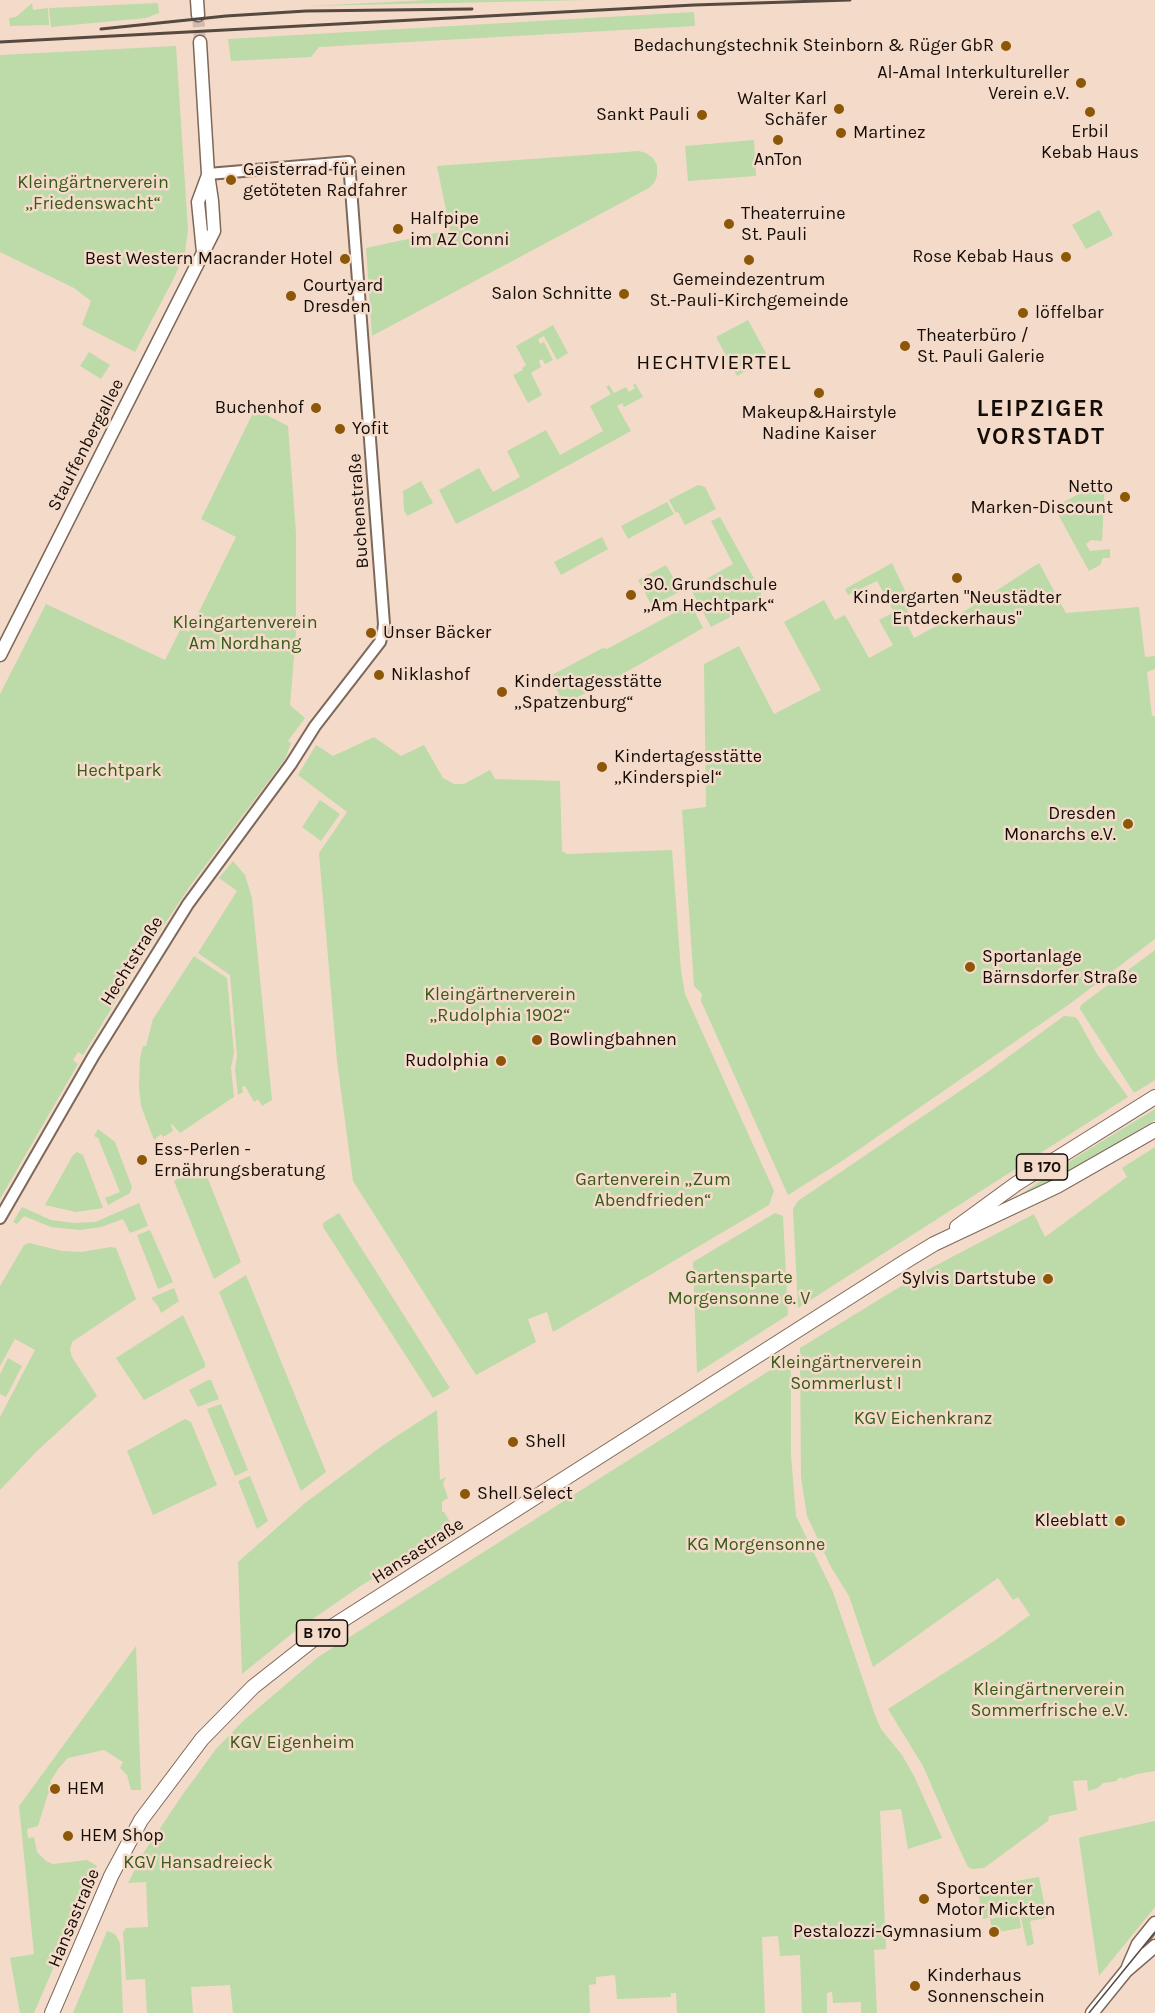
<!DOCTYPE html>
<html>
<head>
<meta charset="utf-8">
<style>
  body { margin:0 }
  canvas { display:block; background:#f4dac9 }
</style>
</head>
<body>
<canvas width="1155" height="2013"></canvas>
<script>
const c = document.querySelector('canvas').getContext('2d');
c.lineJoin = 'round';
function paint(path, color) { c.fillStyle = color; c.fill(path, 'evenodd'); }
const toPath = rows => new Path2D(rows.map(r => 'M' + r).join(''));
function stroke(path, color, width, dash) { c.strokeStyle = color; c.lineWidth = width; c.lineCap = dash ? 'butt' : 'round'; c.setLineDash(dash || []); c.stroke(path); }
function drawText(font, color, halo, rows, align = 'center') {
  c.font = font + ' Karla,sans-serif'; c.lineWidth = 5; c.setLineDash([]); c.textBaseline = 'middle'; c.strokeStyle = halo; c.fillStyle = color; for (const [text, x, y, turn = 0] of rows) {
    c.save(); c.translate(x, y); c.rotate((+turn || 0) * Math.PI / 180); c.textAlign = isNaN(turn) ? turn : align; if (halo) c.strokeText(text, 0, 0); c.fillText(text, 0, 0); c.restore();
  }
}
const green = toPath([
  [428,0,588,0,310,6],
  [32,3,33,10,48,8,49,25,10,26,9,18,16,17],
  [158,3,159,13,146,18,51,27,49,8],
  [694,12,695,26,319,47,311,57,231,61,228,39],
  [176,46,188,230,185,253,174,278,135,352,82,325,91,301,74,288,0,252,0,55],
  [754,140,756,176,688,181,685,146],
  [639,151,646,153,653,158,657,165,657,176,654,183,649,188,372,336,366,248,450,230,437,166],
  [1099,210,1113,235,1086,249,1072,225],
  [748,320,766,353,745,365,747,370,737,376,716,337],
  [553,325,568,353,557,360,544,336,538,339,540,344,544,342,553,360,545,364,542,359,539,361,541,367,531,373,542,395,528,403,513,375,523,370,522,368,526,365,516,346],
  [89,352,110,365,101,379,80,366],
  [635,383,643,397,624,407,622,403,617,406,631,431,527,488,456,524,439,490,479,468,493,492,520,477,507,451,546,430,560,455,603,431,590,406,611,394,606,387,609,385,614,393,626,387,629,392,635,388,633,385],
  [255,409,288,426,296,533,296,633,290,705,305,718,288,741,291,743,285,759,190,886,148,949,83,1055,78,1052,73,1060,78,1064,0,1199,0,694,46,604,165,660,181,628,189,632,236,537,201,519],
  [1105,480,1102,541,1091,540,1086,544,1090,551,1110,549,1110,558,1103,558,1100,565,1089,571,1054,507],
  [421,481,433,503,407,516,404,510,403,491],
  [698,485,705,487,716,509,685,525,678,512,676,513,669,500],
  [667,502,674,514,628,539,621,526],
  [720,517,761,591,761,601,711,627,690,588,733,564,711,521],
  [602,537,608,549,561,575,554,562],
  [892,563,912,606,907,609,912,620,907,624,914,638,968,609,1039,563,1066,613,1139,607,1145,657,1155,656,1155,669,1147,672,1152,716,1155,716,1155,939,1071,1003,845,1159,788,1195,701,1001,702,994,694,986,682,810,706,807,704,664,739,646,774,714,821,690,784,622,824,600,835,620,845,615,869,658,893,645,879,620,894,612,877,581,848,595,845,589],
  [666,565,681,591,652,606,638,580],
  [691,604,703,628,621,675,564,704,550,676,603,648,607,649],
  [374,737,401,756,424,745,443,778,454,784,464,784,490,770,495,779,560,781,562,851,567,854,672,850,681,971,685,994,774,1191,769,1205,553,1332,547,1312,528,1319,536,1342,476,1375,353,1181,337,1061,319,853,347,812,298,775,316,745,333,756],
  [320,800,340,814,321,841,302,827],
  [233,861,245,875,252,898,272,1100,262,1106,258,1099,254,1102,245,1086,242,1087,243,1092,238,1095,235,1069,237,1056,230,975,198,953,237,891,219,878],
  [1155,950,1155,1080,1134,1093,1080,1009,1081,1005],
  [194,956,227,978,234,1053,231,1068,234,1097,180,1133,172,1124,171,1126,173,1131,163,1137,161,1134,154,1140,141,1106,139,1087,140,1058,143,1046,146,1046,153,1019],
  [1064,1016,1075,1017,1078,1020,1097,1054,1128,1097,798,1308,793,1209,798,1201,982,1076],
  [1155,1109,1155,1120,1071,1170,1024,1195,1021,1194,1078,1156],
  [98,1129,115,1142,132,1187,130,1193,108,1205,105,1198,120,1192,98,1138,94,1136],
  [1155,1147,1155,1771,1137,1774,1122,1779,1122,1777,1117,1779,1117,1781,1103,1783,1098,1788,1088,1791,1087,1780,1073,1781,1077,1810,1049,1816,1048,1821,984,1868,972,1869,968,1867,952,1833,923,1766,888,1709,994,1641,1030,1615,1018,1597,1013,1600,998,1578,873,1667,849,1596,831,1567,807,1516,801,1477,800,1348,929,1269,1034,1214,1045,1237,1127,1177,1122,1168],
  [77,1152,83,1155,103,1208,76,1212,45,1205,73,1155],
  [202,1164,241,1262,214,1279,174,1181],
  [139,1203,148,1226,130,1233,123,1219,101,1227,80,1230,51,1227,24,1216,17,1224,13,1222,22,1207,51,1220,74,1223,95,1222],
  [339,1213,450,1388,433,1398,323,1227,323,1223],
  [775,1213,783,1216,788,1315,697,1373,693,1262],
  [150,1230,173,1282,158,1289,137,1235],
  [29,1243,62,1251,81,1252,111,1247,116,1248,136,1299,72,1342,70,1350,72,1357,97,1396,37,1451,0,1490,0,1417,35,1350,15,1339,0,1366,0,1286,24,1245],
  [246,1275,326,1472,301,1491,219,1292],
  [174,1288,179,1301,161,1313,158,1306,151,1298],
  [183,1315,205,1363,205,1367,144,1400,116,1358],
  [791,1357,791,1455,796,1516,833,1592,875,1715,881,1729,902,1755,914,1776,942,1838,908,1849,901,1809,880,1811,886,1949,874,1950,877,2013,861,2013,861,2002,833,2003,832,1992,827,1993,827,2013,802,2013,800,1955,780,1956,778,1936,762,1937,765,2013,677,2013,676,1993,671,1993,671,1997,617,1999,615,1975,596,1977,596,1984,589,1985,590,2013,233,2013,230,1985,191,1987,193,2013,147,2013,145,1979,126,1980,123,1932,126,1928,148,1927,146,1882,128,1883,144,1852,183,1794,216,1749,243,1721,318,1657],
  [8,1358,22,1366,6,1397,0,1394,0,1374],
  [208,1380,211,1380,219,1399,198,1407,189,1390],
  [221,1404,248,1470,235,1476,207,1409],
  [437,1410,440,1480,446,1477,443,1484,448,1498,442,1502,442,1512,444,1512,454,1528,359,1587,294,1632,242,1674,238,1562,305,1503,386,1443],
  [185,1419,191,1422,217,1485,153,1515,127,1451],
  [250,1476,268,1521,257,1529,238,1481],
  [136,1646,141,1790,131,1790,127,1775,120,1768,123,1762,104,1750,68,1758,58,1769,50,1782,54,1784,48,1794,38,1826,27,1829,28,1838,34,1837,37,1852,46,1861,53,1864,87,1860,97,1866,34,2013,20,2013,10,1958,34,1954,19,1806],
  [1155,1821,1155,1907,1099,1976,1079,1839,1081,1837],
  [1039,1877,1045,1907,983,1919,977,1888],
  [1044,1910,1046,1918,1030,1921,1034,1944,1027,1946,1020,1913],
  [1019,1914,1021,1928,993,1933,990,1919],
  [107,1931,115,1934,120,1943,123,2013,73,2013]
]);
const secondaryTunnel = toPath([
  [198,15,200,42]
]);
const tertiary = toPath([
  [0,1218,94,1055,188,904,291,764,315,726,380,642,383,632,384,624,349,162,208,174]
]);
const secondary = toPath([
  [197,0,198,15],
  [203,252,198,202,208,175],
  [0,655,214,231,212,201,208,174,200,42],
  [1128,1967,1138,1944,1155,1923],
  [1092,2013,1126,1971,1155,1946]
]);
const primary = toPath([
  [957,1227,1016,1184,1155,1097],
  [52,2013,111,1876,141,1820,202,1739,253,1687,319,1635,906,1261,934,1244,1057,1186,1155,1130]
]);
const tram = toPath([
  [1089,2013,1155,1932]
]);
const rail = toPath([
  [101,29,226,16,306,11,472,9],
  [0,42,694,5,850,0]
]);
const markers = [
  [1006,46,6,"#8c5707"],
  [1081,83,6,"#8c5707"],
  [839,109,6,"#8c5707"],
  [1090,112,6,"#8c5707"],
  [702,115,6,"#8c5707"],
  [841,133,6,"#8c5707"],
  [778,140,6,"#8c5707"],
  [231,180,6,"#8c5707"],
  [729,224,6,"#8c5707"],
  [398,229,6,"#8c5707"],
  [1066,257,6,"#8c5707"],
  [345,259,6,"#8c5707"],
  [749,260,6,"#8c5707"],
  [624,294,6,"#8c5707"],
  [291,296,6,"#8c5707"],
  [1023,313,6,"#8c5707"],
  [905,346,6,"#8c5707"],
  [819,393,6,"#8c5707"],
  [316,408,6,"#8c5707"],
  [340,429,6,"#8c5707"],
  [1125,497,6,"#8c5707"],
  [957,578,6,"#8c5707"],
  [631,595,6,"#8c5707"],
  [371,633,6,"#8c5707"],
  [379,675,6,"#8c5707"],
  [502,692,6,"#8c5707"],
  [602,767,6,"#8c5707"],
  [1128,824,6,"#8c5707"],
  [970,967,6,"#8c5707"],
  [537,1040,6,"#8c5707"],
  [501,1061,6,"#8c5707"],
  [142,1160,6,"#8c5707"],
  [1048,1279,6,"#8c5707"],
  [513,1442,6,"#8c5707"],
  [465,1494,6,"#8c5707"],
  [1120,1521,6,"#8c5707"],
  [55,1789,6,"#8c5707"],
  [68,1836,6,"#8c5707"],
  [924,1899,6,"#8c5707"],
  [994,1932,6,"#8c5707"],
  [915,1986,6,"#8c5707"]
];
const shields = [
  [1042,1167,51],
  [322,1633,51]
];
const shieldNames = [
  ["B 170",1042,1167],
  ["B 170",322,1633]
];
const poiNames = [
  ["Bedachungstechnik Steinborn & Rüger GbR",994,46,"right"],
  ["Al-Amal Interkultureller",1069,73,"right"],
  ["Verein e.V.",1069,94,"right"],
  ["Walter Karl",827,99,"right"],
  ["Schäfer",827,120,"right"],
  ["Sankt Pauli",690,115,"right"],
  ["Erbil",1090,132,"center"],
  ["Kebab Haus",1090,153,"center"],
  ["Martinez",853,133],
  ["AnTon",778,160,"center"],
  ["Geisterrad für einen",243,170],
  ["getöteten Radfahrer",243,191],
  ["Theaterruine",741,214],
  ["St. Pauli",741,235],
  ["Halfpipe",410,219],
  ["im AZ Conni",410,240],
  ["Rose Kebab Haus",1054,257,"right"],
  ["Best Western Macrander Hotel",333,259,"right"],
  ["Gemeindezentrum",749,280,"center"],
  ["St.-Pauli-Kirchgemeinde",749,301,"center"],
  ["Courtyard",303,286],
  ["Dresden",303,307],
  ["Salon Schnitte",612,294,"right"],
  ["löffelbar",1035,313],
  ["Theaterbüro /",917,336],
  ["St. Pauli Galerie",917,357],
  ["Buchenhof",304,408,"right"],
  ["Makeup&Hairstyle",819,413,"center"],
  ["Nadine Kaiser",819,434,"center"],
  ["Yofit",352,429],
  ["Netto",1113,487,"right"],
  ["Marken-Discount",1113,508,"right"],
  ["30. Grundschule",643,585],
  ["„Am Hechtpark“",643,606],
  ["Kindergarten \"Neustädter",957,598,"center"],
  ["Entdeckerhaus\"",957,619,"center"],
  ["Unser Bäcker",383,633],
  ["Niklashof",391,675],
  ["Kindertagesstätte",514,682],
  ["„Spatzenburg“",514,703],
  ["Kindertagesstätte",614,757],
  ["„Kinderspiel“",614,778],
  ["Dresden",1116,814,"right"],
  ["Monarchs e.V.",1116,835,"right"],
  ["Sportanlage",982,957],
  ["Bärnsdorfer Straße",982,978],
  ["Bowlingbahnen",549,1040],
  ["Rudolphia",489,1061,"right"],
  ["Ess-Perlen -",154,1150],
  ["Ernährungsberatung",154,1171],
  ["Sylvis Dartstube",1036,1279,"right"],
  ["Shell",525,1442],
  ["Shell Select",477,1494],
  ["Kleeblatt",1108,1521,"right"],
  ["HEM",67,1789],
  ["HEM Shop",80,1836],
  ["Sportcenter",936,1889],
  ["Motor Mickten",936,1910],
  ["Pestalozzi-Gymnasium",982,1932,"right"],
  ["Kinderhaus",927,1976],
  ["Sonnenschein",927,1997]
];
const parkNames = [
  ["Kleingärtnerverein",93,183],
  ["„Friedenswacht“",93,204],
  ["Kleingartenverein",245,623],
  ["Am Nordhang",245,644],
  ["Hechtpark",119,771],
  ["Kleingärtnerverein",500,995],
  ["„Rudolphia 1902“",500,1016],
  ["Gartenverein „Zum",653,1180],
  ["Abendfrieden“",653,1201],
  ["Gartensparte",739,1278],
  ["Morgensonne e. V",739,1299],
  ["Kleingärtnerverein",846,1363],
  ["Sommerlust I",846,1384],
  ["KGV Eichenkranz",923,1419],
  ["KG Morgensonne",756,1545],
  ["Kleingärtnerverein",1049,1690],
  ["Sommerfrische e.V.",1049,1711],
  ["KGV Eigenheim",292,1743],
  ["KGV Hansadreieck",198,1863]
];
const streetNames = [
  ["Stauffenbergallee",86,445,-63],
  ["Buchenstraße",359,511,-94],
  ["Hechtstraße",132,961,-58],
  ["Hansastraße",418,1551,-33],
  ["Hansastraße",74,1918,-67]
];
const quarterNames = [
  ["HECHTVIERTEL",714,363]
];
const districtNames = [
  ["LEIPZIGER",1041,409],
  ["VORSTADT",1041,437]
];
paint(green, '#bcdba9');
stroke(secondaryTunnel, '#d2bbac', 12, [12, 6]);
stroke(tertiary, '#7e6859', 14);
stroke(secondary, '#7e6859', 15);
stroke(primary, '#7e6859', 16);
stroke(tertiary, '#fff', 10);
stroke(secondary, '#fff', 12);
stroke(primary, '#fff', 14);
stroke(tram, '#564940', 1.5);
stroke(rail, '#564940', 3);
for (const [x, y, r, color] of markers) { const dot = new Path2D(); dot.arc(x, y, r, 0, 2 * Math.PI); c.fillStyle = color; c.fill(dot); stroke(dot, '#f4dac9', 2); }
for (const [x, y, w] of shields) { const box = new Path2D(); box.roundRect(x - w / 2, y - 13, w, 26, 4.5); c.fillStyle = '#f4dac9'; c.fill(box); stroke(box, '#140c07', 1.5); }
drawText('bold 16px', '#140c07', null, shieldNames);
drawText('18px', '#140c07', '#f4dac9', poiNames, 'left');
drawText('18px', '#365a17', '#f4dac9', parkNames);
drawText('18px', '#140c07', '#f4dac9', streetNames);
c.letterSpacing = '1.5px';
drawText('21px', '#140c07', '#f4dac9', quarterNames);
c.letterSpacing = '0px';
c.letterSpacing = '1.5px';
drawText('bold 24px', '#140c07', '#f4dac9', districtNames);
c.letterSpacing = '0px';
</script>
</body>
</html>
